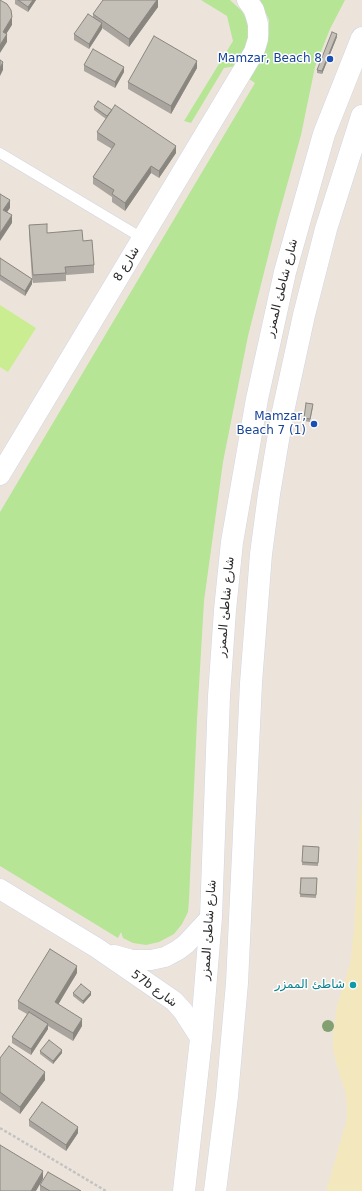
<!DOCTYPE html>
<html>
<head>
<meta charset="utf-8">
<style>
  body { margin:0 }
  canvas { display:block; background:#ece4db }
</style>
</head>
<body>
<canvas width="362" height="1191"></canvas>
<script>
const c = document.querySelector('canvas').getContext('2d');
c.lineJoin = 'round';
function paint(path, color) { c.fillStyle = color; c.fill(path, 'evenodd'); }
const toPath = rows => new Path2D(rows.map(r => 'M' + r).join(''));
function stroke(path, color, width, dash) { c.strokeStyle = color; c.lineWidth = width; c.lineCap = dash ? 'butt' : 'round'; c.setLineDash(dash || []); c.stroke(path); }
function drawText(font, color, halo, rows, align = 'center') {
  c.font = font + ' "DejaVu Sans",Cairo,sans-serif'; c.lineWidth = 3; c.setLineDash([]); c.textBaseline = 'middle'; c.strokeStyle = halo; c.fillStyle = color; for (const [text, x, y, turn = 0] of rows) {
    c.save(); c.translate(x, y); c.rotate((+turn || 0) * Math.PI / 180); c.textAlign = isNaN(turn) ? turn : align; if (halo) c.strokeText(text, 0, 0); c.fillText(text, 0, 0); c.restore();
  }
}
const green = toPath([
  [201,0,230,0,242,11,246,19,248,27,248,37,247,46,236,66,224,68,191,123,184,121,233,41,227,16],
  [260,0,345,0,330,29,315,67,301,135,277,221,248,336,223,462,204,601,197,720,189,900,188,912,182,924,174,934,159,942,146,945,133,943,123,938,121,932,118,938,0,866,0,512,255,83,249,79,265,50,269,35,269,20]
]);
const sand = toPath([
  [362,792,362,1191,326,1191,347,1119,346,1094,336,1063,333,1049,333,1034,337,1006,350,964,354,929]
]);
const pitch = toPath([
  [0,305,36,328,8,372,0,367]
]);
const path = toPath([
  [0,1128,106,1191]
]);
const service = toPath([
  [0,153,142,238]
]);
const minor = toPath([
  [0,475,254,52,258,39,258,24,254,10,247,0],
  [0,889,97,948,174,1001,183,1011,201,1039],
  [114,955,132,960,151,960,165,957,178,950,186,944,211,917]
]);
const secondary = toPath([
  [184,1191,201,1039,211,917,219,696,225,610,232,542,257,399,285,272,324,134,362,38],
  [215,1191,227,1096,237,983,251,683,261,554,269,494,282,416,304,315,326,229,362,116]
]);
const trees = [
  [328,1026]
];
const wall = toPath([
  [15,0,36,0,28,12,15,4],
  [158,0,158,7,129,47,102,28,102,29,89,49,74,40,74,34,93,17,93,14],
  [337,37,322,74,317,73,317,70],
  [84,65,124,72,115,88,84,71],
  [197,68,171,114,128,89,128,82],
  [94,107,112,111,176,153,159,178,151,173,125,211,112,202,112,197,93,184,93,177,112,149,97,140,97,132,106,119,94,110],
  [29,225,47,233,83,241,94,265,94,273,66,275,66,281,33,283,32,279,32,284,25,296,0,280,0,258,32,279,29,233],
  [313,407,310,422,304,421,304,418],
  [303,846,319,847,318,866,302,865],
  [301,878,317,878,316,898,300,897],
  [77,973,58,1004,82,1026,73,1041,48,1026,48,1029,31,1055,12,1043,12,1037,27,1014,18,1009,18,1001],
  [73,993,91,995,83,1004,73,996],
  [40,1051,62,1053,53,1064,40,1054],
  [0,1058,45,1080,20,1114,0,1100],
  [29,1120,78,1133,66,1151,29,1126],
  [40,1185,81,1191,40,1191]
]);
const shadedWall = toPath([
  [33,0,36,0,28,12,28,7],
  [157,0,158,0,158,7,129,47,129,39],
  [12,17,12,25,3,39,3,32],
  [102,23,102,29,89,49,89,44],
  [7,34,7,42,0,53,0,45],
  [337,34,337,37,322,74,322,71],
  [197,61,197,68,171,114,171,106],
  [3,62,3,70,0,76,0,68],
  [124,67,124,72,115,88,115,82],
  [176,146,176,153,159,178,159,171],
  [151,166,151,173,125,211,125,203],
  [10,200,10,208,3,218,3,210],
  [12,215,12,223,0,241,0,233],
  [32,279,32,284,25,296,25,291],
  [77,966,77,973,55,1010,55,1002],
  [91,992,91,995,83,1004,83,1001],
  [82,1019,82,1026,73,1041,73,1033],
  [48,1024,48,1029,31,1055,31,1049],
  [62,1050,62,1053,53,1064,53,1061],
  [45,1072,45,1080,20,1114,20,1107],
  [78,1127,78,1133,66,1151,66,1145],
  [43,1171,43,1179,36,1191,31,1191]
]);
const building = toPath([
  [0,0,7,4,11,10,12,17,3,32,7,34,0,45,0,0],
  [18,0,33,0,28,7,18,0],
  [103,0,157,0,129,39,93,14,103,0],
  [88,14,102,23,89,44,74,34,88,14],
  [332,32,337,34,322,71,317,70,332,32],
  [154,36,197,61,171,106,128,82,154,36],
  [93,49,124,67,115,82,84,65,93,49],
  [0,60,3,62,0,68,0,60],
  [98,101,112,110,107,116,94,107,98,101],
  [115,105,176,146,159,171,151,166,125,203,112,194,114,190,93,177,115,144,97,132,115,105],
  [0,194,10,200,3,210,12,215,0,233,0,194],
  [47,224,47,233,82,230,83,241,92,240,94,265,65,267,66,273,33,275,29,225,47,224],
  [0,258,32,279,25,291,0,275,0,258],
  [306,403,313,404,310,419,304,418,306,403],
  [303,846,319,847,318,863,302,862,303,846],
  [301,878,317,878,316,895,300,894,301,878],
  [50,949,77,966,55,1002,82,1019,73,1033,18,1001,50,949],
  [81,984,91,992,83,1001,73,993,81,984],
  [29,1012,48,1024,31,1049,12,1037,29,1012],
  [49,1040,62,1050,53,1061,40,1051,49,1040],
  [9,1046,45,1072,20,1107,0,1092,0,1058,9,1046],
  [42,1102,78,1127,66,1145,29,1120,42,1102],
  [0,1145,43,1171,31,1191,0,1191,0,1145],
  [48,1172,81,1191,50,1191,40,1185,48,1172]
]);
const markers = [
  [330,59,4,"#1a4fb4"],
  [314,424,4,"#1a4fb4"],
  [353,985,4,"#0f9aa8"]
];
const transitNames = [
  ["Mamzar, Beach 8",322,59],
  ["Mamzar,",306,417],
  ["Beach 7 (1)",306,431]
];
const streetNames = [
  ["شارع 8",127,264,-59],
  ["شارع شاطئ الممزر",282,288,-76],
  ["شارع شاطئ الممزر",226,607,-85],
  ["شارع شاطئ الممزر",209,930,-86],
  ["57b شارع",154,989,36]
];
const cultureNames = [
  ["شاطئ الممزر",345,985]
];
paint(green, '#b6e596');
paint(sand, '#f3e7bd');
paint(pitch, '#cbed91');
stroke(service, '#d0d5e3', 11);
stroke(minor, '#d0d5e3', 21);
stroke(secondary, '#d0d5e3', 23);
stroke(path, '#c3c3c3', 2.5, [3, 2]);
stroke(service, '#fff', 10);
stroke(minor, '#fff', 20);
stroke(secondary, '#fff', 22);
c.fillStyle = '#83a070';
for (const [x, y] of trees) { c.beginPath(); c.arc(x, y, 6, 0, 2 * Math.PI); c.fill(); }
paint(wall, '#a9a49d');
paint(shadedWall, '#898680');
paint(building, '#c4bfb7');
stroke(building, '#898680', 1);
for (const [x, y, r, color] of markers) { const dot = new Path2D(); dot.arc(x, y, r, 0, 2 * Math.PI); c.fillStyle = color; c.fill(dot); stroke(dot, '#fff', 1.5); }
drawText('12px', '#164399', '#fff', transitNames, 'right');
drawText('12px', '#2a2a2a', '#fff', streetNames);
drawText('12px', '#0d838f', '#fff', cultureNames, 'right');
</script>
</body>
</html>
